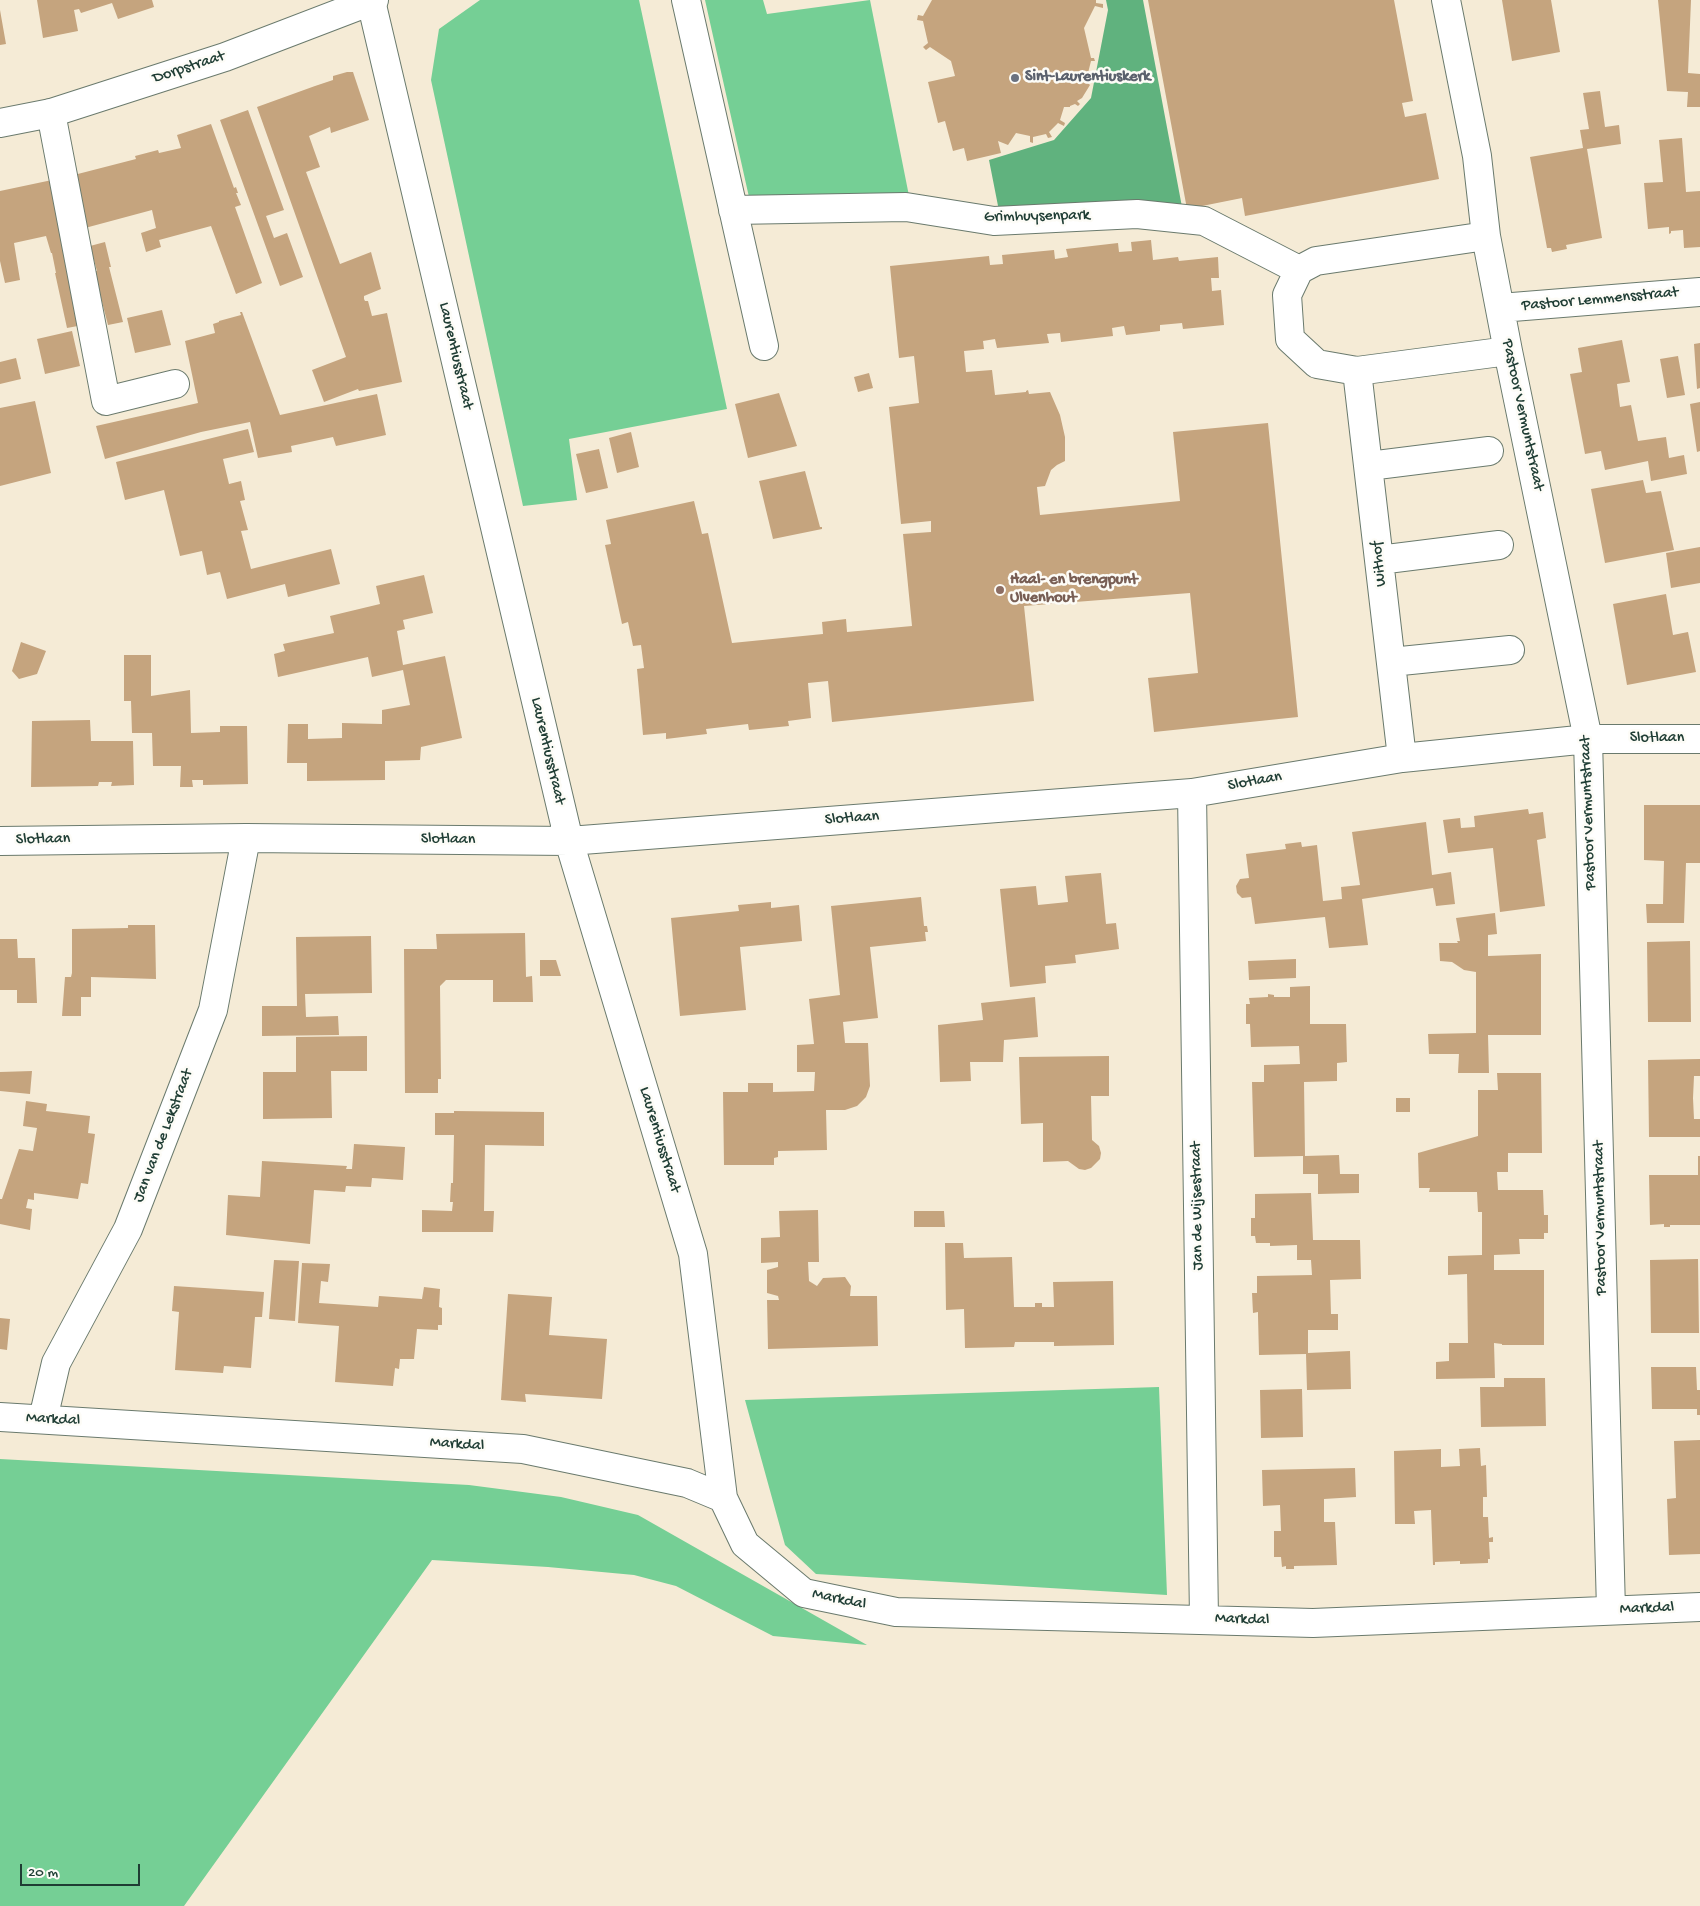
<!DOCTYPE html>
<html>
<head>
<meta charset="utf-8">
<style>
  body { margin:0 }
  #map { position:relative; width:1700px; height:1906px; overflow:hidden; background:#f5ebd6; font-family:"Gochi Hand",sans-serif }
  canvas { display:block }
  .scale { position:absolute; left:20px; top:1864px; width:120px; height:22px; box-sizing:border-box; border:2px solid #1f3d34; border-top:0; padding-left:6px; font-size:15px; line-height:18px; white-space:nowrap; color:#1f3d34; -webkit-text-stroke:4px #fdfcf7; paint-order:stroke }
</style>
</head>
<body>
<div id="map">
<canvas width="1700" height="1906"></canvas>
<div class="scale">20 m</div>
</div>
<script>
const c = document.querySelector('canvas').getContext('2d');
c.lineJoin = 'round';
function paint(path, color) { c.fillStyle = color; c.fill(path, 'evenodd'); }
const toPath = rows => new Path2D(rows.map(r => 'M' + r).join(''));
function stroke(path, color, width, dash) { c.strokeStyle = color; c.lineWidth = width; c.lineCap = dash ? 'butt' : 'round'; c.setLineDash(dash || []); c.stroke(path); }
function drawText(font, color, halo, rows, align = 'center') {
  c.font = font + ' "Gochi Hand",sans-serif'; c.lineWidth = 5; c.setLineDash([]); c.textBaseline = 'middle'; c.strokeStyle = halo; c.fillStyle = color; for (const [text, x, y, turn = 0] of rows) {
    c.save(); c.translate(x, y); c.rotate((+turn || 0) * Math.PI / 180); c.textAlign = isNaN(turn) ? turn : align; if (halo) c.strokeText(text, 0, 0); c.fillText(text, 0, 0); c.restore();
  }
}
const green = toPath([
  [480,0,639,0,727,409,569,439,577,500,523,506,431,80,439,29],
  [705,0,763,0,767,14,870,0,913,216,812,214,755,224],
  [1159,1387,1167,1595,816,1574,785,1545,745,1400],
  [0,1459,469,1485,561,1497,638,1515,867,1645,773,1636,676,1586,634,1575,548,1567,432,1560,184,1906,0,1906]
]);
const forest = toPath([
  [1106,0,1143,0,1182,207,1000,216,989,160,1054,140,1091,98,1108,10]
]);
const building = toPath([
  [37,0,152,0,154,7,118,19,112,3,81,13,79,9,74,10,78,31,43,38],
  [932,0,1096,0,1096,3,1103,4,1103,8,1095,6,1084,28,1091,58,1094,58,1095,61,1091,61,1086,81,1090,85,1082,98,1077,101,1080,104,1078,106,1075,104,1070,106,1070,107,1064,107,1060,120,1065,123,1064,126,1058,123,1049,132,1052,137,1048,138,1046,134,1033,137,1033,143,1030,142,1030,136,1016,133,1008,145,998,141,1001,153,967,161,964,148,953,151,945,121,938,123,928,82,955,76,951,61,930,47,926,50,923,47,928,43,923,21,917,20,918,15,923,16],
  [1148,0,1394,0,1413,101,1402,103,1405,117,1426,113,1439,179,1245,216,1242,198,1187,209],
  [1502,0,1551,0,1560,52,1512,61],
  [1658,0,1691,0,1688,73,1700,74,1700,107,1687,107,1688,92,1667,91],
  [0,10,6,44,0,45],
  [347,72,353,72,369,120,331,133,330,127,309,136,320,167,306,172,340,264,371,252,381,289,364,296,364,299,365,301,368,301,372,316,387,313,402,382,359,391,358,389,324,402,312,370,346,357,257,107,315,86,333,80,333,76],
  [1600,91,1605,127,1619,125,1621,144,1587,149,1602,238,1566,245,1567,249,1552,252,1551,248,1547,248,1530,157,1583,148,1580,130,1589,129,1583,93],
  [248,110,284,210,266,216,274,238,287,233,303,277,280,286,220,120],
  [211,124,234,188,236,187,238,193,236,193,241,205,235,207,262,283,236,294,211,226,159,240,161,247,146,252,141,233,156,228,152,210,85,228,70,176,136,159,135,156,158,150,159,153,181,148,177,135],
  [1682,138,1686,192,1700,191,1700,247,1684,248,1683,230,1671,231,1671,233,1669,234,1669,227,1648,229,1644,183,1663,182,1659,140],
  [52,180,83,325,67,328,55,273,56,273,52,253,51,253,46,236,14,243,20,280,5,283,0,261,0,191],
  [1151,240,1153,260,1178,257,1179,261,1218,257,1219,278,1211,278,1212,291,1221,290,1224,325,1183,329,1182,323,1160,325,1160,331,1126,335,1124,326,1112,328,1113,336,1061,342,1060,333,1047,334,1049,343,997,348,995,339,983,341,984,349,964,351,966,372,992,370,995,395,1026,392,1026,391,1028,390,1029,394,1050,392,1060,415,1065,437,1065,461,1057,465,1051,470,1045,486,1037,487,1040,515,1180,501,1173,432,1268,423,1298,717,1154,732,1148,678,1198,673,1190,593,1024,606,1034,701,832,722,828,681,808,683,811,718,788,721,789,726,749,730,748,724,706,729,707,734,666,739,666,733,643,735,637,669,644,668,641,645,633,646,628,622,622,624,605,545,611,544,606,520,694,501,702,534,708,533,732,643,823,634,822,622,846,619,847,632,912,626,903,534,931,532,931,521,901,524,889,407,919,403,914,356,899,358,890,266,989,256,990,265,1003,264,1002,255,1054,250,1055,259,1068,257,1066,249,1118,243,1119,252,1132,251,1131,242],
  [105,242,111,267,109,267,123,322,108,325,94,271,97,271,90,246],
  [162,310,171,345,135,353,127,318],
  [240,312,242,312,280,415,377,394,386,435,336,446,333,437,291,446,292,452,258,458,250,422,201,432,105,459,96,426,198,403,185,341,215,333,213,324,219,322,219,321,241,315],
  [72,331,80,366,45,374,37,339],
  [1622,340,1630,382,1617,384,1620,407,1631,405,1638,441,1666,437,1669,458,1684,455,1687,474,1651,481,1648,461,1605,470,1601,451,1585,454,1570,374,1582,372,1578,348],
  [1700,343,1700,388,1697,389,1694,344],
  [1678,356,1685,395,1667,398,1660,359],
  [16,358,21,379,0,384,0,362],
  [869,373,873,388,858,392,854,377],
  [779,393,797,446,748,458,735,404],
  [35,401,51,473,0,486,0,408],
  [1700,402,1700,451,1697,452,1690,404],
  [248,429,254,452,223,459,229,484,241,481,245,500,240,501,248,530,241,531,251,569,331,549,340,584,288,597,285,584,227,599,220,572,207,575,202,551,180,556,164,490,125,500,116,462],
  [631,432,639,467,617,473,609,438],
  [599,449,608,488,586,493,576,454],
  [805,471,820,527,822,527,822,529,773,539,759,481],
  [1643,480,1646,493,1661,491,1674,550,1605,563,1591,489],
  [1700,547,1700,583,1671,588,1666,553],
  [424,575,433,613,403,620,405,629,397,631,403,665,445,656,462,738,421,747,420,760,385,761,385,780,307,781,307,763,287,763,288,724,308,724,308,739,342,738,342,723,382,724,382,710,410,705,403,670,372,677,368,657,278,677,274,654,285,651,283,644,334,633,330,616,380,604,376,586],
  [1666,594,1673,635,1688,632,1696,672,1627,685,1613,604],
  [21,642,46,651,37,674,19,679,12,671],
  [124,655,151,655,151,696,190,690,191,733,220,732,220,726,247,726,248,784,203,785,203,780,192,780,193,787,180,787,181,766,153,766,152,733,132,733,131,701,124,701],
  [90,720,91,741,133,741,134,785,111,786,112,782,99,782,98,786,31,787,32,721],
  [1644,805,1700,805,1700,863,1686,863,1684,923,1647,923,1646,904,1663,904,1664,861,1644,860],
  [1528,809,1529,814,1543,812,1546,838,1537,840,1545,906,1500,912,1493,848,1448,853,1443,820,1460,818,1461,828,1475,827,1474,816],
  [1426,822,1432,875,1451,872,1455,904,1436,906,1433,888,1362,899,1368,945,1329,948,1325,917,1255,924,1251,897,1242,898,1237,893,1236,886,1240,879,1249,878,1246,854,1286,849,1285,844,1301,842,1302,847,1317,845,1323,901,1342,899,1341,887,1360,885,1352,832],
  [1101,873,1106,924,1116,923,1119,949,1075,955,1076,963,1045,966,1046,983,1010,987,1000,889,1036,886,1038,905,1068,902,1065,876],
  [921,897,924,926,927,926,928,932,925,932,926,941,870,947,878,1018,843,1022,845,1043,868,1043,870,1086,866,1097,857,1106,845,1110,826,1110,827,1150,778,1151,778,1157,774,1158,774,1165,724,1165,723,1092,748,1092,748,1083,773,1083,773,1092,814,1091,815,1072,797,1072,797,1045,814,1044,809,999,840,995,831,906],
  [771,902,771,908,799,905,802,941,740,947,746,1010,680,1016,671,918,739,911,738,905],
  [1495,913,1497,934,1488,935,1488,956,1541,954,1541,1035,1488,1035,1489,1073,1458,1073,1459,1054,1429,1054,1428,1034,1476,1033,1476,972,1464,970,1452,962,1440,961,1439,943,1458,943,1457,941,1460,941,1456,918],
  [128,925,155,925,156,979,91,977,91,997,81,997,81,1016,62,1016,65,977,71,977,72,973,72,929,128,928],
  [525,933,526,977,532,976,533,1002,493,1002,493,980,446,980,440,986,441,1079,438,1079,438,1093,405,1093,404,949,437,949,436,934],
  [371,936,372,993,305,994,306,1017,338,1016,339,1035,262,1036,262,1006,297,1006,296,937],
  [0,939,17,939,18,958,35,958,37,1003,17,1003,17,990,0,990],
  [1690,941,1691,1022,1648,1022,1647,942],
  [1296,959,1296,978,1249,980,1248,961],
  [540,960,556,960,561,976,540,976],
  [1310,986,1310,1024,1346,1024,1347,1062,1337,1063,1337,1081,1304,1082,1305,1156,1339,1155,1340,1174,1359,1174,1359,1193,1318,1194,1318,1174,1303,1174,1303,1156,1254,1157,1252,1082,1264,1082,1264,1065,1300,1064,1299,1046,1251,1047,1250,1024,1246,1024,1246,1004,1250,1004,1249,998,1268,997,1268,994,1274,995,1274,997,1290,997,1290,987],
  [1035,997,1038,1037,1004,1040,1003,1062,970,1062,971,1081,940,1082,938,1025,983,1020,981,1003],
  [367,1036,367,1071,331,1071,332,1118,263,1119,263,1072,296,1072,296,1037],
  [1109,1056,1109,1096,1091,1096,1092,1140,1099,1146,1101,1153,1100,1159,1091,1168,1085,1170,1079,1169,1068,1161,1043,1162,1043,1123,1021,1124,1019,1057],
  [1700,1059,1700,1076,1694,1076,1693,1098,1694,1119,1700,1119,1700,1137,1649,1137,1648,1060],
  [32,1071,30,1094,0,1091,0,1072],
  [1497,1073,1541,1073,1542,1153,1508,1153,1508,1172,1497,1172,1498,1190,1543,1190,1544,1215,1548,1215,1548,1233,1544,1233,1544,1239,1519,1239,1520,1254,1494,1255,1494,1270,1544,1270,1544,1345,1502,1345,1502,1344,1494,1343,1495,1378,1436,1379,1436,1362,1449,1361,1449,1343,1468,1343,1467,1274,1448,1275,1448,1256,1482,1255,1482,1212,1478,1212,1477,1192,1429,1192,1430,1188,1419,1188,1418,1153,1478,1136,1478,1090,1498,1090],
  [1396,1098,1410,1098,1410,1112,1396,1112],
  [26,1101,47,1104,46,1111,90,1116,88,1133,95,1134,88,1184,81,1183,78,1199,34,1193,34,1200,28,1199,26,1208,32,1209,30,1230,0,1224,0,1199,2,1199,19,1149,33,1151,37,1128,23,1126],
  [454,1111,544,1112,544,1146,485,1145,484,1211,494,1211,493,1232,422,1232,422,1210,452,1211,453,1202,450,1202,451,1183,453,1183,454,1135,435,1135,435,1113,454,1113],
  [354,1144,405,1147,403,1180,372,1178,371,1187,346,1186,345,1192,314,1190,310,1244,226,1235,228,1195,260,1197,262,1161,347,1166,346,1169,352,1169],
  [1698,1156,1700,1156,1700,1225,1670,1225,1670,1227,1664,1227,1664,1224,1650,1225,1649,1175,1698,1175],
  [1311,1193,1313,1240,1360,1240,1361,1279,1330,1280,1331,1314,1338,1314,1338,1330,1308,1330,1308,1353,1350,1351,1351,1389,1307,1390,1306,1354,1259,1355,1258,1316,1258,1312,1253,1313,1252,1293,1257,1293,1257,1276,1312,1275,1311,1260,1297,1260,1297,1245,1270,1246,1270,1243,1256,1243,1255,1236,1251,1236,1251,1218,1255,1218,1255,1194],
  [818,1210,819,1262,808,1262,809,1281,817,1286,823,1278,845,1277,851,1286,850,1296,877,1296,878,1346,768,1349,767,1300,779,1300,778,1296,767,1293,767,1270,778,1267,778,1262,761,1263,761,1238,780,1237,779,1211],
  [914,1211,944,1211,945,1227,914,1227],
  [945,1243,963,1243,964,1258,1012,1257,1014,1307,1035,1307,1035,1303,1042,1303,1042,1307,1054,1307,1053,1282,1113,1281,1114,1345,1054,1346,1054,1342,1015,1342,1014,1347,965,1348,964,1309,946,1310],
  [1698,1259,1699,1333,1651,1333,1650,1260],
  [274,1260,299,1261,295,1321,269,1319],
  [302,1263,330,1264,328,1282,321,1281,319,1303,378,1307,379,1296,422,1299,424,1287,440,1289,439,1307,442,1308,442,1325,438,1325,438,1330,417,1329,414,1359,400,1359,399,1369,395,1368,393,1386,335,1382,339,1326,298,1323],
  [174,1286,264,1292,262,1317,255,1317,251,1368,224,1366,223,1373,175,1370,179,1312,172,1311],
  [508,1294,552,1297,549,1335,607,1339,602,1399,525,1394,526,1402,501,1400],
  [0,1318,10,1319,7,1350,0,1349],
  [1651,1367,1696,1367,1697,1390,1700,1390,1700,1415,1697,1415,1697,1409,1652,1409],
  [1504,1378,1545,1378,1546,1426,1481,1427,1480,1387,1504,1387],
  [1302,1389,1303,1437,1261,1438,1260,1390],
  [1700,1440,1700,1554,1669,1555,1667,1499,1676,1498,1674,1441],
  [1480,1448,1481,1466,1486,1465,1487,1497,1483,1497,1483,1517,1488,1517,1489,1538,1493,1537,1493,1542,1489,1542,1490,1559,1488,1559,1488,1563,1460,1564,1460,1561,1435,1562,1435,1565,1433,1565,1431,1510,1414,1511,1415,1524,1395,1524,1394,1451,1441,1449,1441,1467,1460,1466,1459,1449],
  [1355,1468,1356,1497,1324,1499,1324,1522,1335,1522,1337,1565,1294,1566,1294,1569,1286,1569,1286,1566,1282,1567,1281,1557,1274,1557,1274,1531,1281,1531,1280,1505,1263,1506,1262,1470]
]);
const minor = toPath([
  [686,0,764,346],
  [1446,0,1477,156,1486,236,1508,351,1588,739,1611,1610],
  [371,1,569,841,693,1254,723,1498],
  [51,113,106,401,175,384],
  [733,210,906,207,994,221,1137,214,1204,221,1299,270],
  [1500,308,1700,292],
  [1357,371,1508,351],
  [1369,466,1489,451],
  [1379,560,1499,545],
  [1391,662,1510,650],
  [1402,758,1357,371,1317,364,1290,339,1287,295,1299,270,1316,261,1486,236],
  [1192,793,1204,1619],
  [0,841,246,838,569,841,1192,793,1402,758,1588,739,1700,739],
  [0,1417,523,1449,687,1483,723,1498,745,1544,804,1593,896,1612,1313,1623,1700,1607],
  [43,1419,56,1363,128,1229,213,1010,246,838]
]);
const major = toPath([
  [0,123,51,113,225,57,374,0]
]);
const markers = [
  [1015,78,5,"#6b7280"],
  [1000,590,5,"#8d6e63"]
];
const streetNames = [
  ["Dorpstraat",189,68,-18],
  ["Grimhuysenpark",1037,217,-1],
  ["Pastoor Lemmensstraat",1600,300,-5],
  ["Laurentiusstraat",455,356,77],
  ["Pastoor Vermuntstraat",1522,415,78],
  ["Withof",1380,564,-96],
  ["Slotlaan",1657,739],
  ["Laurentiusstraat",547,751,77],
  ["Slotlaan",1255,782,-10],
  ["Pastoor Vermuntstraat",1589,813,-92],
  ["Slotlaan",852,819,-4],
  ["Slotlaan",43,840,-1],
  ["Slotlaan",448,840,1],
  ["Jan van de Lekstraat",164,1136,-69],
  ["Laurentiusstraat",659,1140,73],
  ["Jan de Wijsestraat",1198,1206,-91],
  ["Pastoor Vermuntstraat",1601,1218,-91],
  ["Markdal",53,1420,3],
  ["Markdal",457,1445,4],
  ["Markdal",839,1600,12],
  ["Markdal",1647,1609,-2],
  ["Markdal",1242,1620,2]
];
const worshipNames = [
  ["Sint-Laurentiuskerk",1025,78]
];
const educationNames = [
  ["Haal- en brengpunt",1010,581],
  ["Ulvenhout",1010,599]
];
paint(green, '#75cf95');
paint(forest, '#60b27e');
paint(building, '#c5a47e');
stroke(minor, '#6a7a6d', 30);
stroke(major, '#6a7a6d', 30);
stroke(minor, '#fff', 28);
stroke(major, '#fff', 28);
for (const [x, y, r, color] of markers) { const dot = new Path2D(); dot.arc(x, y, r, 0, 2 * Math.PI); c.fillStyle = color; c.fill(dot); stroke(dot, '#fdfcf7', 2); }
drawText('16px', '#1f3d34', '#fdfcf7', streetNames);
drawText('bold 16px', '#5b616d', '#fdfcf7', worshipNames, 'left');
drawText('bold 16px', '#785e54', '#fdfcf7', educationNames, 'left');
</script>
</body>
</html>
